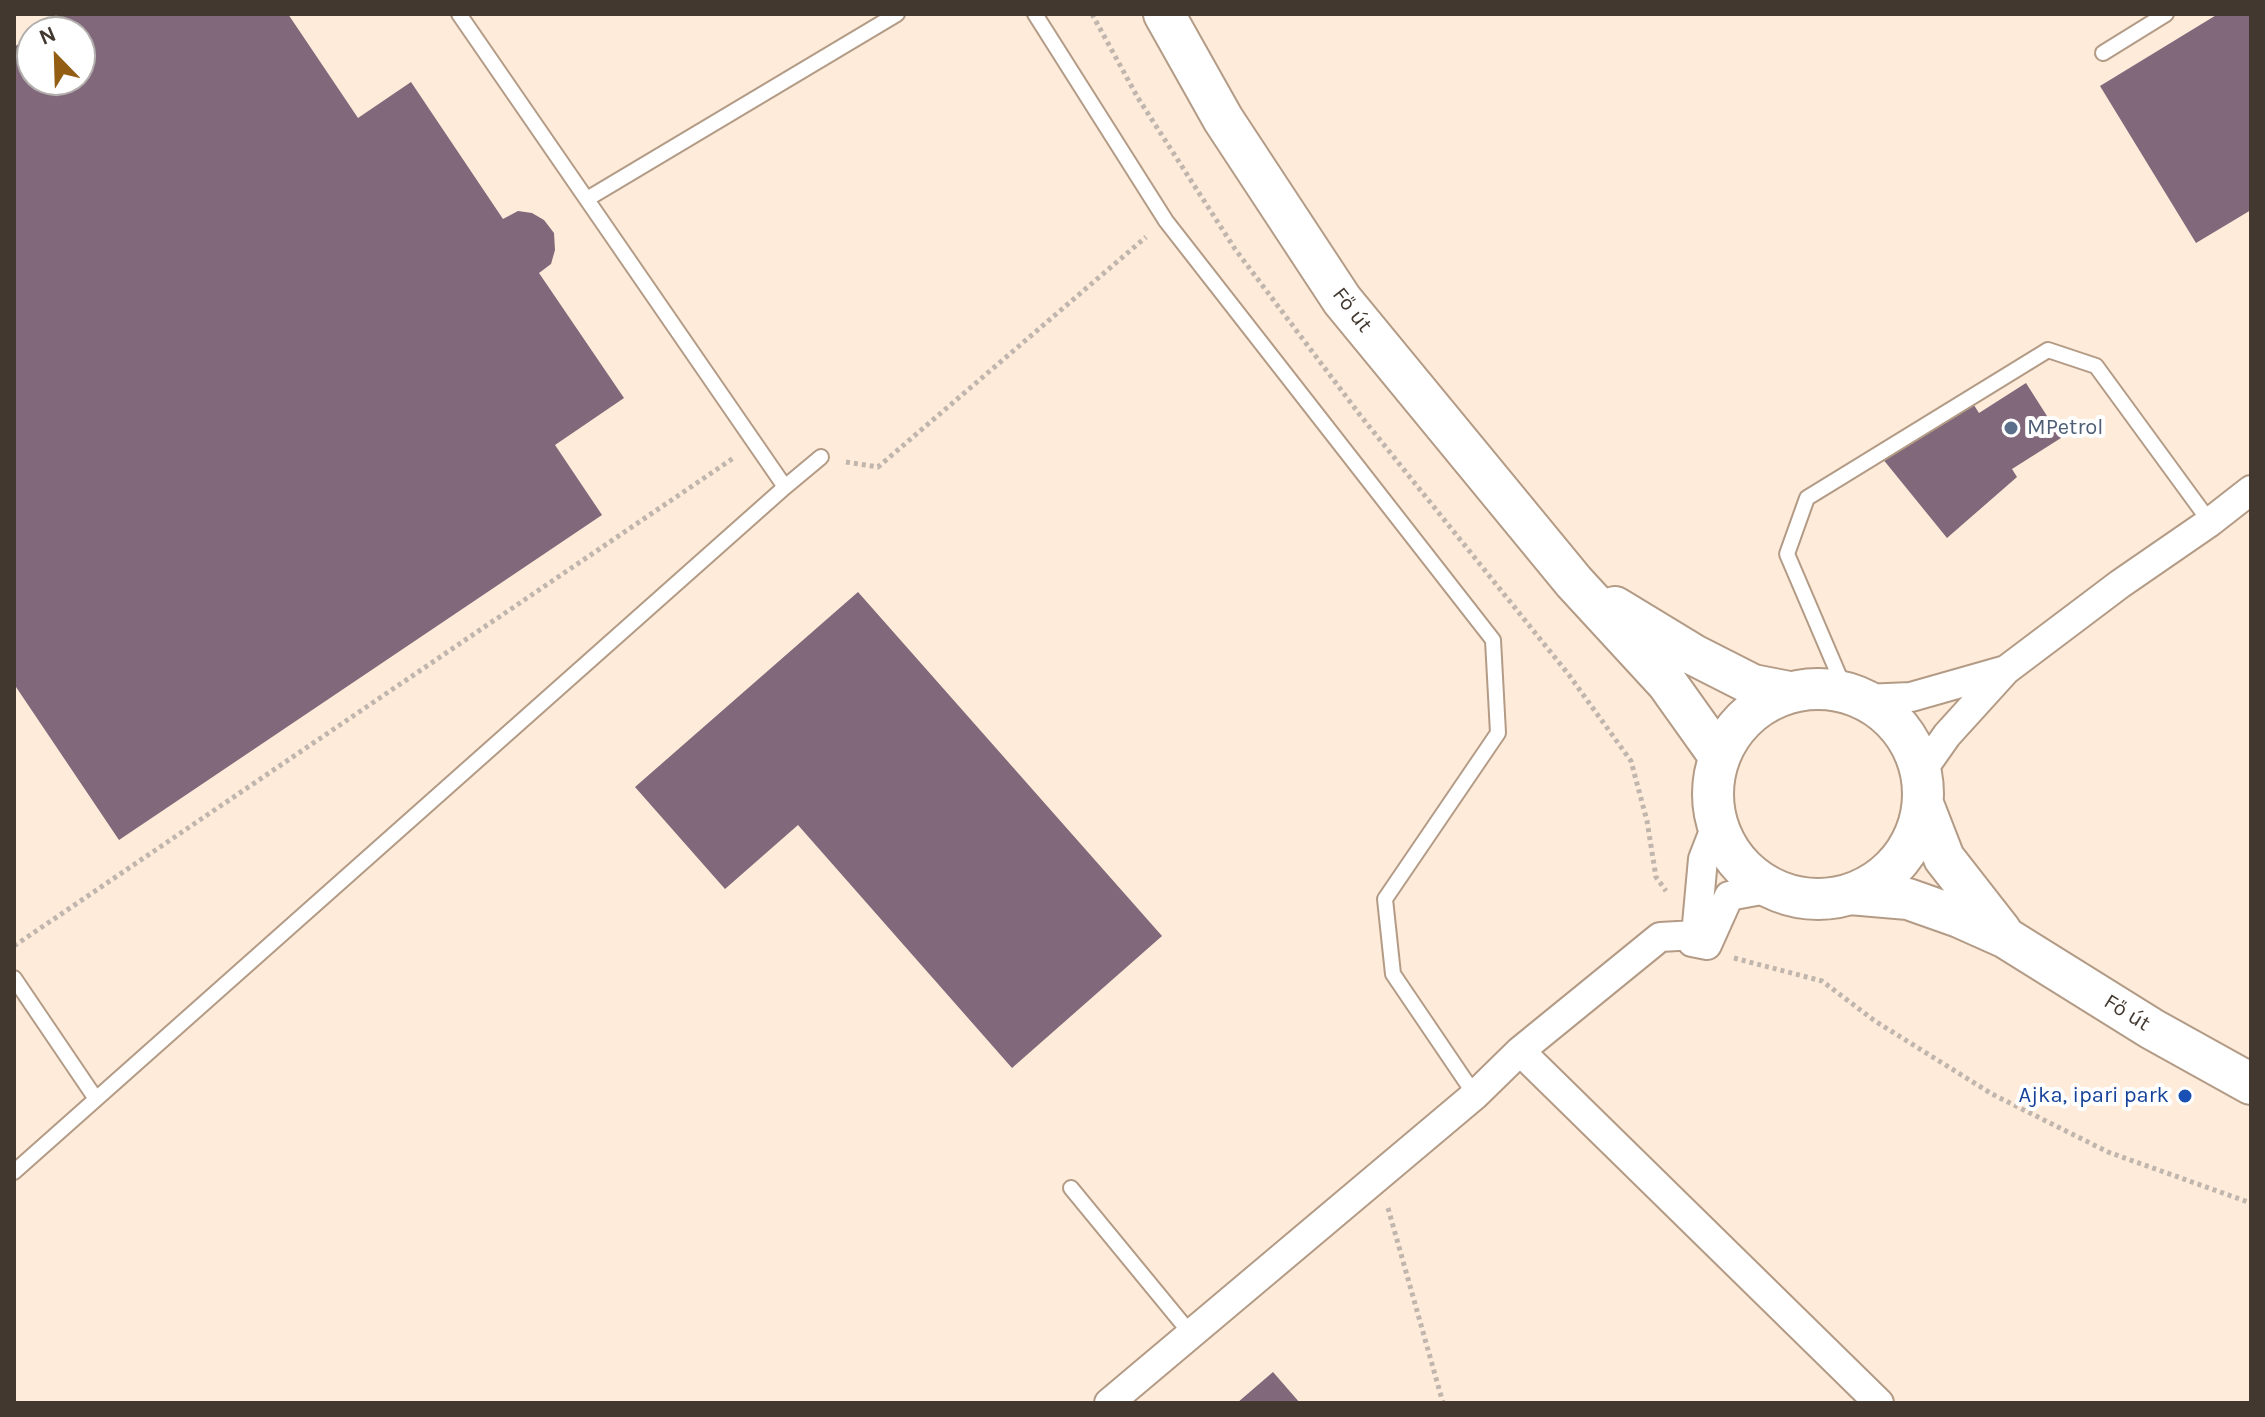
<!DOCTYPE html>
<html>
<head>
<meta charset="utf-8">
<style>
  body { margin:0 }
  #map { position:relative; width:2265px; height:1417px; overflow:hidden; background:#fef4eb; font-family:Karla,sans-serif }
  canvas { display:block }
  .frame { position:absolute; inset:0; border:16px solid #42382f; pointer-events:none }
  .north { position:absolute; left:16px; top:16px; width:80px; height:80px; box-sizing:border-box; background:#fff; border:2px solid #b3afac; border-radius:50%; rotate:337deg; font-size:22px; font-weight:700; line-height:32px; text-align:center; color:#42382f }
  .north::after { content:''; display:block; margin:auto; width:28px; height:36px; background:#935e14; clip-path:polygon(50% 0,100% 100%,50% 72%,0 100%) }
</style>
</head>
<body>
<div id="map">
<canvas width="2265" height="1417"></canvas>
<div class="frame"></div>
<div class="north">N</div>
</div>
<script>
const c = document.querySelector('canvas').getContext('2d');
c.lineJoin = 'round';
function paint(path, color) { c.fillStyle = color; c.fill(path, 'evenodd'); }
const toPath = rows => new Path2D(rows.map(r => 'M' + r).join(''));
function stroke(path, color, width, dash) { c.strokeStyle = color; c.lineWidth = width; c.lineCap = dash ? 'butt' : 'round'; c.setLineDash(dash || []); c.stroke(path); }
function drawText(font, color, halo, rows, align = 'center') {
  c.font = font + ' Karla,sans-serif'; c.lineWidth = 8; c.setLineDash([]); c.textBaseline = 'middle'; c.strokeStyle = halo; c.fillStyle = color; for (const [text, x, y, turn = 0] of rows) {
    c.save(); c.translate(x, y); c.rotate((+turn || 0) * Math.PI / 180); c.textAlign = isNaN(turn) ? turn : align; if (halo) c.strokeText(text, 0, 0); c.fillText(text, 0, 0); c.restore();
  }
}
const built = toPath([
  [14,14,2251,14,2251,1403,14,1403],
  [32,32,80,32,80,80,32,80]
]);
const building = toPath([
  [63,14,288,14,358,118,411,82,503,219,518,211,532,213,544,220,554,233,555,250,551,264,539,273,624,398,555,445,602,515,119,840,14,684,14,47,32,35,32,80,80,80,80,32,36,32],
  [2218,14,2251,14,2251,210,2196,243,2100,86],
  [2026,383,2061,438,2012,469,2017,477,1947,538,1882,458,1972,402,1979,413],
  [858,592,1162,936,1012,1068,798,825,725,889,635,787],
  [1273,1372,1300,1403,1237,1403]
]);
const path = toPath([
  [1092,14,1138,98,1235,249,1360,415,1569,675,1631,761,1647,821,1656,877,1666,891],
  [846,462,878,467,1146,237],
  [14,946,735,457],
  [1734,958,1822,981,1875,1021,1992,1094,2108,1152,2251,1203],
  [1388,1208,1443,1403]
]);
const service = toPath([
  [1035,14,1166,221,1493,640,1498,733,1385,899,1393,974,1475,1095],
  [2103,53,2166,14],
  [587,199,897,14],
  [785,487,821,457],
  [1846,692,1787,554,1807,498,2048,350,2096,366,2210,522],
  [14,978,96,1099],
  [14,1172,785,487,459,14],
  [1071,1188,1191,1334]
]);
const minor = toPath([
  [1864,699,1911,697,2006,670],
  [1921,772,1947,735,2006,670,2120,584,2210,522,2251,490],
  [1692,942,1707,945,1729,896,1772,888],
  [1520,1051,1879,1403],
  [1109,1403,1475,1095,1520,1051,1660,937,1696,935,1703,859,1717,823]
]);
const secondary = toPath([
  [1164,14,1223,119,1342,300,1574,582,1667,683,1719,756],
  [1615,607,1694,655,1753,685,1789,692],
  '1713 794a105 105 0 1 1 210 0a105 105 0 1 1-210 0Z',
  [1923,804,1944,858,2001,931],
  [1850,894,1908,899,1959,917,2006,938,2152,1029,2251,1084]
]);
const markers = [
  [2011,428,8,"#5c6f8a"],
  [2185,1096,8,"#1a4fb4"]
];
const streetNames = [
  ["Fő út",1352,310,52],
  ["Fő út",2127,1013,32]
];
const serviceNames = [
  ["MPetrol",2027,428]
];
const transitNames = [
  ["Ajka, ipari park",2169,1096]
];
paint(built, '#feebda');
paint(building, '#81687a');
stroke(service, '#b39b86', 18);
stroke(minor, '#b39b86', 32);
stroke(secondary, '#b39b86', 44);
stroke(path, '#c0b6ad', 5, [4, 4]);
stroke(service, '#fff', 14);
stroke(minor, '#fff', 28);
stroke(secondary, '#fff', 40);
for (const [x, y, r, color] of markers) { const dot = new Path2D(); dot.arc(x, y, r, 0, 2 * Math.PI); c.fillStyle = color; c.fill(dot); stroke(dot, '#fff', 3); }
drawText('22px', '#42382f', '#fff', streetNames);
drawText('22px', '#4e5e75', '#fff', serviceNames, 'left');
drawText('22px', '#164399', '#fff', transitNames, 'right');
</script>
</body>
</html>
